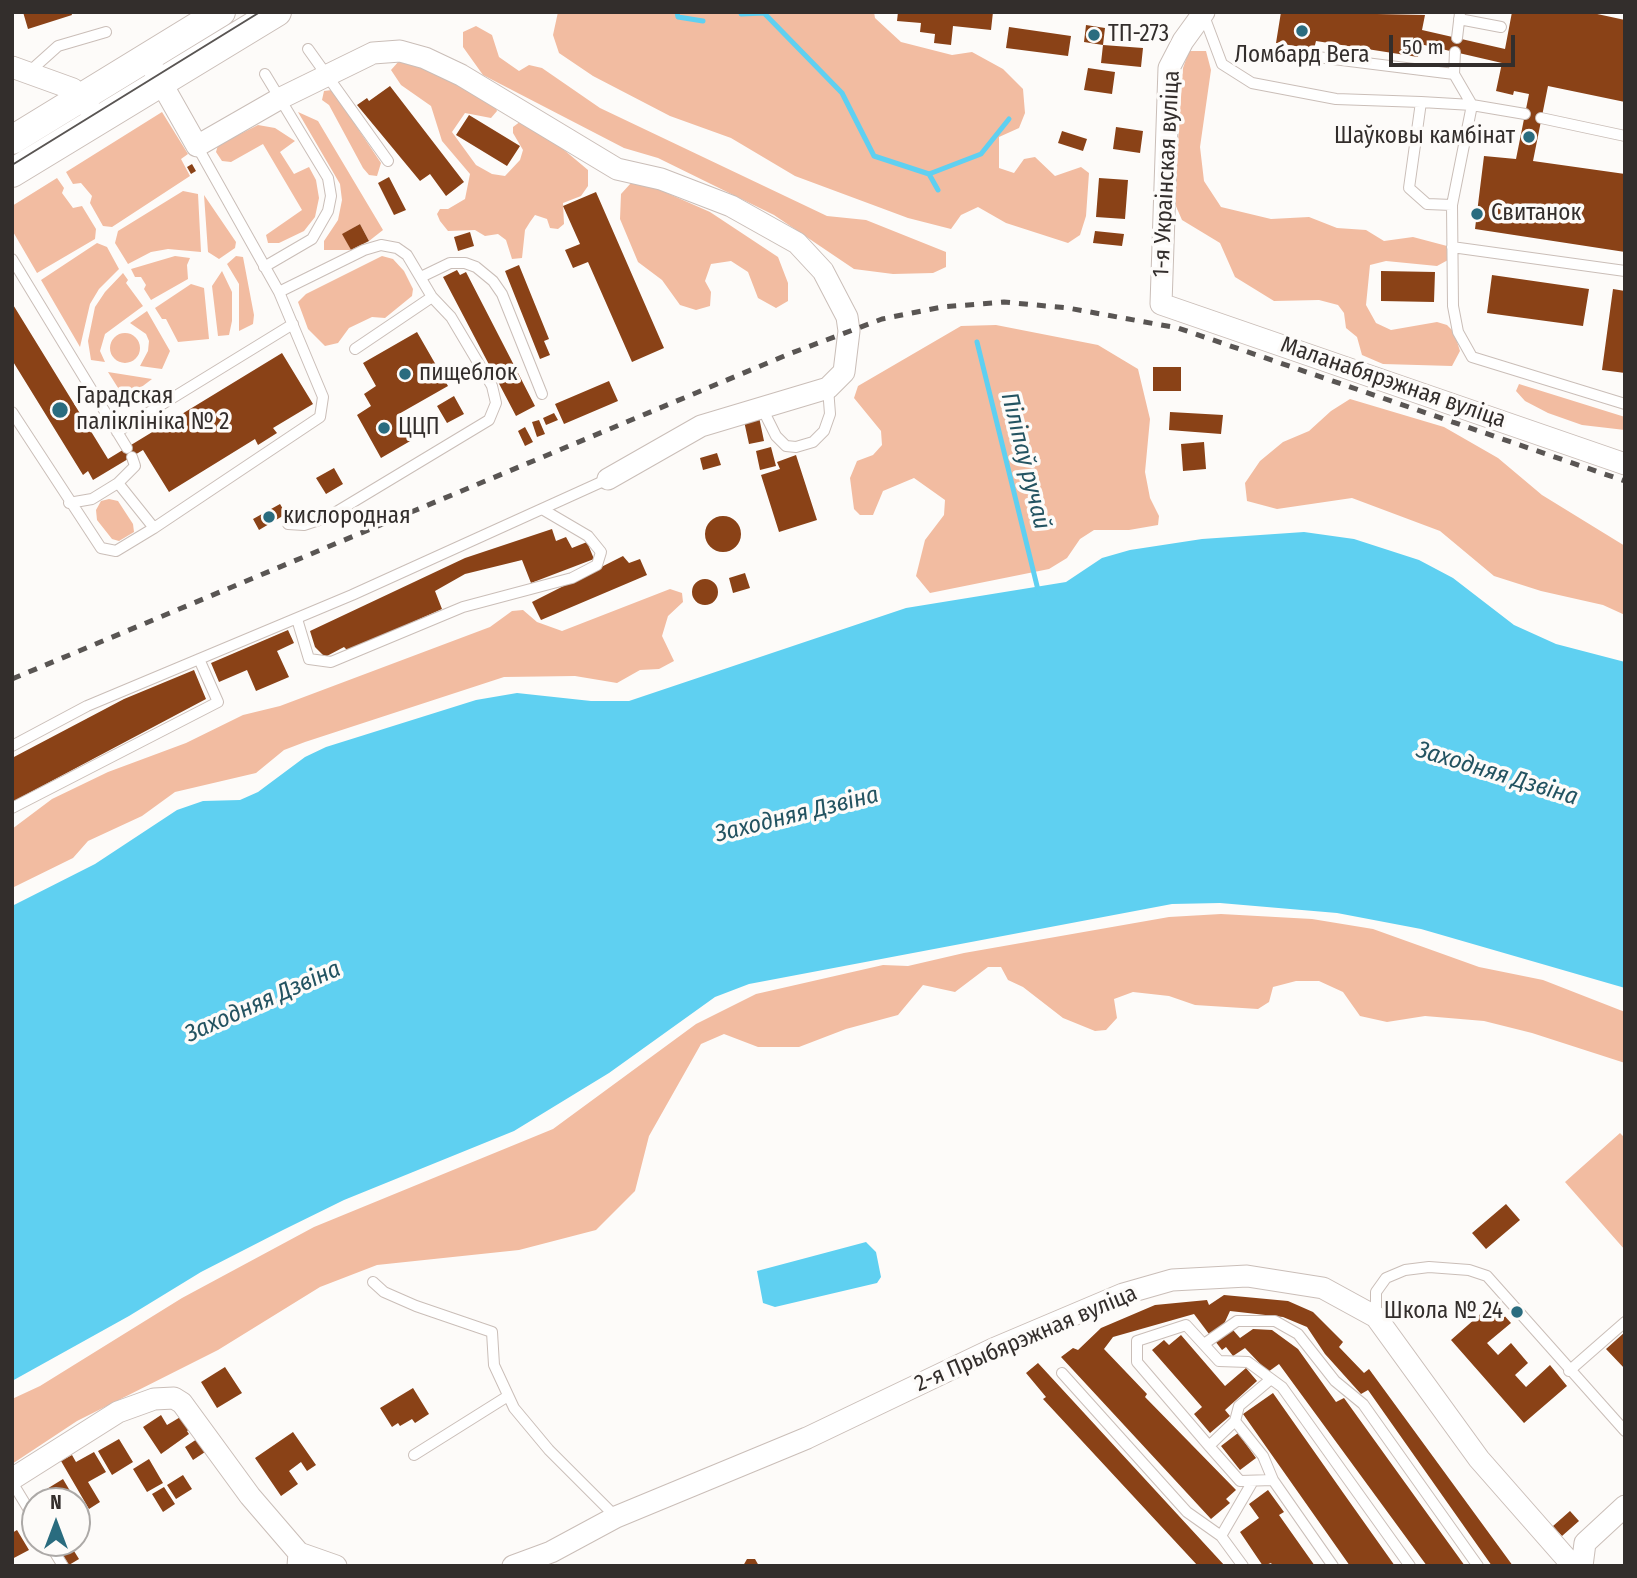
<!DOCTYPE html>
<html>
<head>
<meta charset="utf-8">
<style>
  body { margin:0 }
  #map { position:relative; width:1637px; height:1578px; overflow:hidden; background:#fdfbf9; font-family:"Fira Sans Condensed",sans-serif }
  canvas { display:block }
  .frame { position:absolute; inset:0; border:14px solid #332e2c; pointer-events:none }
  .north { position:absolute; left:21px; top:1487px; width:70px; height:70px; box-sizing:border-box; background:#fdfbf9; border:2px solid #aca9a7; border-radius:50%; rotate:0deg; font-size:19px; font-weight:700; line-height:28px; text-align:center; color:#332e2c }
  .north::after { content:''; display:block; margin:auto; width:24px; height:32px; background:#2a6c7f; clip-path:polygon(50% 0,100% 100%,50% 72%,0 100%) }
  .scale { position:absolute; left:1389px; top:35px; width:126px; height:32px; box-sizing:border-box; border:4px solid #332e2c; border-top:0; padding-left:9px; font-size:21px; line-height:24px; white-space:nowrap; color:#332e2c; -webkit-text-stroke:5px #fdfbf9; paint-order:stroke }
</style>
</head>
<body>
<div id="map">
<canvas width="1637" height="1578"></canvas>
<div class="frame"></div>
<div class="north">N</div>
<div class="scale">50 m</div>
</div>
<script>
const c = document.querySelector('canvas').getContext('2d');
c.lineJoin = 'round';
function paint(path, color) { c.fillStyle = color; c.fill(path, 'evenodd'); }
const toPath = rows => new Path2D(rows.map(r => 'M' + r).join(''));
function stroke(path, color, width, dash) { c.strokeStyle = color; c.lineWidth = width; c.lineCap = dash ? 'butt' : 'round'; c.setLineDash(dash || []); c.stroke(path); }
function drawText(font, color, halo, rows, align = 'center') {
  c.font = font + ' "Fira Sans Condensed",sans-serif'; c.lineWidth = 7; c.setLineDash([]); c.textBaseline = 'middle'; c.strokeStyle = halo; c.fillStyle = color; for (const [text, x, y, turn = 0] of rows) {
    c.save(); c.translate(x, y); c.rotate((+turn || 0) * Math.PI / 180); c.textAlign = isNaN(turn) ? turn : align; if (halo) c.strokeText(text, 0, 0); c.fillText(text, 0, 0); c.restore();
  }
}
const green = toPath([
  [558,12,874,12,875,18,901,42,952,55,972,52,1003,69,1023,89,1025,113,1019,128,999,137,999,168,1014,173,1024,159,1035,157,1055,176,1081,167,1089,173,1086,216,1080,235,1068,243,1006,223,978,207,961,215,951,229,908,218,795,176,731,138,670,116,593,76,559,53,553,35],
  [476,26,492,35,499,57,519,71,529,65,542,68,600,108,827,216,866,220,946,252,946,267,933,273,893,274,854,269,774,215,658,158,624,148,483,75,463,47,463,32],
  [1189,51,1206,51,1211,70,1200,147,1204,181,1221,207,1271,219,1309,217,1337,228,1366,230,1384,241,1413,237,1447,246,1448,260,1437,266,1386,261,1370,265,1366,305,1376,323,1391,330,1437,322,1447,325,1454,332,1460,351,1452,366,1383,364,1362,355,1357,337,1346,328,1344,313,1338,305,1319,300,1274,301,1235,277,1220,243,1182,220,1175,204,1175,185,1183,68],
  [399,61,412,61,495,105,497,111,491,118,465,113,452,132,476,165,492,174,505,176,520,160,523,150,513,133,513,127,521,121,533,124,588,170,588,186,581,196,563,203,564,224,558,229,550,228,547,219,535,215,530,222,525,230,522,258,512,259,506,240,498,234,485,236,475,230,448,231,440,221,437,214,440,209,448,209,465,199,470,174,442,141,431,106,401,85,391,70],
  [332,90,381,163,377,176,369,175,363,168,329,105,322,100,324,91],
  [162,112,188,154,181,159,190,176,112,227,103,226,90,203,92,196,81,183,73,184,66,172],
  [298,112,318,121,383,230,369,241,360,224,343,234,351,250,324,250,324,241,338,220,342,200,340,184],
  [258,125,275,128,295,141,280,152,294,174,309,167,316,180,319,198,315,217,304,231,279,243,268,243,266,235,302,210,263,144,231,162,222,161,216,152,218,145],
  [57,178,64,188,62,193,73,208,82,206,96,229,95,239,37,273,12,230,12,206],
  [642,182,710,212,778,257,788,283,788,301,776,308,758,298,748,272,731,261,711,264,705,281,711,292,710,306,696,310,680,305,662,280,638,262,620,219,621,194,631,183],
  [183,191,198,194,201,252,168,249,151,252,128,264,115,243,118,231],
  [204,195,236,242,235,248,219,259,208,252],
  [97,243,107,247,119,269,99,289,90,304,80,347,41,280],
  [175,256,190,258,187,265,188,279,151,300,144,289,146,285,141,277,135,277,131,269],
  [236,256,243,257,254,315,253,324,239,331,239,284,227,264],
  [382,256,393,259,404,271,413,289,412,296,385,318,372,317,349,328,338,343,325,346,308,329,298,302,306,294],
  [222,271,232,292,232,321,229,335,218,336,212,286],
  [123,273,128,280,126,283,143,306,105,334,100,351,105,362,91,360,88,341,95,307,105,292],
  [191,284,204,288,209,339,178,342,166,319,162,319,155,308],
  [147,311,170,351,162,369,140,366,148,351,149,341,146,334,130,323],
  [996,325,1098,345,1138,369,1150,419,1145,472,1150,498,1159,516,1158,525,1129,530,1094,530,1080,539,1067,558,1049,569,930,593,916,576,925,540,944,515,945,500,914,478,883,491,873,515,860,515,854,509,850,478,857,461,873,455,882,445,881,431,854,398,858,386,961,326],
  '110 348a15 15 0 1 1 30 0a15 15 0 1 1-30 0Z',
  [108,372,152,379,131,395,126,394,120,391],
  [1519,384,1625,417,1625,430,1582,425,1548,413,1525,401,1516,391],
  [1350,399,1444,427,1498,458,1542,495,1625,546,1625,615,1603,605,1541,591,1494,576,1440,531,1352,498,1277,509,1247,501,1245,483,1260,461,1283,442,1309,431,1331,411],
  [109,499,118,501,133,524,134,532,119,541,112,539,97,520,96,510,101,501],
  [670,589,682,593,683,602,668,616,662,636,674,661,659,669,640,670,617,683,575,676,504,677,305,742,284,750,256,773,175,792,142,816,88,841,73,858,12,888,12,829,52,799,108,772,186,743,243,715,280,706,490,627,512,611,523,610,537,622,562,631],
  [1221,914,1312,919,1373,929,1479,967,1543,980,1625,1012,1625,1063,1532,1033,1484,1021,1425,1016,1387,1022,1360,1016,1343,992,1319,981,1296,981,1273,987,1269,1002,1258,1009,1195,1005,1169,996,1133,992,1114,999,1117,1018,1106,1030,1095,1031,1063,1018,1023,987,1008,980,1001,967,988,967,955,992,923,985,898,1015,846,1029,799,1047,758,1047,724,1034,701,1044,649,1136,635,1191,596,1230,519,1250,377,1265,320,1287,218,1350,77,1421,12,1464,12,1399,40,1386,182,1298,314,1227,553,1129,696,1024,756,994,883,965,908,966,964,953,1169,917],
  [1620,1133,1625,1138,1625,1250,1565,1182]
]);
const water = toPath([
  [1304,532,1354,539,1419,560,1453,578,1514,625,1556,644,1625,662,1625,988,1421,929,1337,913,1220,903,1172,904,749,984,715,997,609,1073,514,1131,344,1200,283,1230,201,1272,129,1316,12,1381,12,906,95,864,177,810,203,801,240,800,258,792,305,757,326,747,476,700,517,693,591,701,629,701,906,608,1066,582,1102,558,1130,550,1202,539],
  [866,1242,876,1252,881,1277,877,1283,775,1307,763,1303,757,1271]
]);
const stream = toPath([
  [677,12,678,17,703,21],
  [741,14,764,13,842,93,874,156,929,174,938,190],
  [929,174,981,154,1009,119],
  [977,342,1039,594]
]);
const building = toPath([
  [23,12,71,12,72,15,28,29],
  [898,12,993,12,991,30,953,26,951,45,934,43,935,34,920,32,921,23,897,21],
  [1281,12,1425,15,1422,30,1505,49,1512,12,1588,12,1625,20,1625,102,1548,86,1533,161,1625,174,1625,252,1475,229,1484,156,1516,159,1529,94,1514,91,1513,95,1496,91,1502,63,1420,44,1418,57,1316,41,1314,49,1276,43],
  [1086,25,1105,28,1103,45,1143,48,1141,67,1101,63,1103,45,1084,42],
  [1009,27,1071,36,1068,56,1006,48],
  [1088,68,1115,72,1112,94,1084,90],
  [390,86,464,182,446,196,430,174,420,181,357,105,367,98,369,101],
  [469,115,520,146,507,166,456,135],
  [1116,127,1143,131,1140,153,1113,149],
  [1062,131,1087,139,1083,151,1058,143],
  [192,164,196,171,191,174,187,167],
  [389,177,406,210,394,215,378,183],
  [1099,178,1128,180,1125,219,1096,217],
  [596,192,664,348,632,362,588,262,573,268,565,250,580,244,563,206],
  [360,224,369,241,351,250,342,234],
  [1095,231,1124,234,1122,246,1093,243],
  [470,232,474,246,458,251,454,237],
  [519,265,549,339,544,341,550,355,540,359,505,271],
  [457,270,460,275,466,272,535,406,516,416,443,277],
  [1381,271,1435,272,1434,302,1381,301],
  [1492,275,1589,289,1583,326,1487,313],
  [1613,289,1625,291,1625,373,1602,370],
  [12,303,108,459,282,353,313,404,273,428,277,433,258,445,255,439,169,492,143,450,93,480,88,471,83,475,12,360],
  [417,332,448,386,397,415,412,440,381,458,357,415,371,406,364,394,376,386,363,363],
  [1153,367,1181,367,1181,391,1153,391],
  [609,381,618,401,564,424,555,404],
  [454,396,464,414,447,423,437,406],
  [1170,412,1223,415,1221,434,1169,430],
  [554,413,558,420,546,425,543,418],
  [759,417,764,441,749,444,744,421],
  [539,420,545,434,537,437,532,422],
  [525,427,533,442,525,446,518,431],
  [1204,442,1206,469,1183,471,1181,444],
  [771,447,776,466,760,470,756,451],
  [717,453,721,465,703,470,700,458],
  [796,455,817,520,779,532,761,475,780,469,777,462],
  [334,468,343,484,326,494,316,478],
  [280,504,286,514,259,530,253,519],
  '705 534a18 18 0 1 1 36 0a18 18 0 1 1-36 0Z',
  [552,529,556,541,566,537,572,548,587,542,594,559,531,583,522,560,465,574,435,591,442,609,348,651,344,647,325,657,315,647,310,631,465,558],
  [623,556,629,563,640,559,647,575,541,620,532,602],
  [745,573,750,588,733,593,729,578],
  '692 592a13 13 0 1 1 26 0a13 13 0 1 1-26 0Z',
  [288,630,294,643,277,651,289,677,256,691,247,670,219,682,211,663],
  [194,670,206,699,12,802,12,758,124,699],
  [1506,1204,1520,1220,1486,1249,1472,1233],
  [1224,1295,1288,1301,1313,1312,1343,1342,1339,1347,1364,1373,1369,1369,1513,1566,1492,1566,1368,1390,1361,1394,1325,1354,1307,1327,1283,1317,1230,1311,1224,1324,1209,1334,1194,1314,1113,1337,1104,1349,1147,1394,1145,1397,1236,1490,1226,1499,1230,1503,1211,1519,1061,1357,1073,1348,1078,1350,1101,1328,1155,1305,1207,1300,1209,1305],
  [1493,1303,1511,1323,1487,1343,1498,1355,1511,1343,1528,1363,1515,1375,1526,1387,1550,1365,1567,1386,1524,1423,1451,1340],
  [1253,1329,1272,1330,1298,1349,1336,1402,1344,1398,1465,1566,1427,1566,1279,1364,1268,1372,1245,1348,1233,1356,1226,1347,1222,1350,1215,1341,1233,1330,1240,1338],
  [1625,1332,1625,1369,1606,1349],
  [1181,1335,1225,1386,1246,1368,1257,1381,1225,1410,1230,1416,1210,1433,1194,1414,1202,1407,1152,1350,1164,1340,1169,1345],
  [1038,1363,1225,1566,1198,1566,1043,1399,1046,1397,1026,1373],
  [225,1367,242,1393,217,1408,201,1382],
  [413,1388,429,1414,415,1423,412,1419,400,1426,398,1423,392,1427,380,1408],
  [1273,1393,1344,1494,1395,1566,1350,1566,1243,1414],
  [161,1415,167,1425,182,1416,190,1429,187,1431,189,1434,161,1454,143,1427],
  [293,1432,316,1465,307,1471,301,1462,289,1471,298,1484,281,1496,255,1458],
  [1238,1433,1256,1458,1240,1470,1221,1446],
  [200,1437,208,1450,193,1460,185,1447],
  [119,1439,133,1462,112,1475,98,1451],
  [94,1452,106,1472,88,1482,100,1502,89,1509,61,1461,72,1455,76,1462],
  [149,1459,163,1483,147,1492,133,1469],
  [183,1475,192,1489,176,1499,167,1485],
  [63,1479,76,1501,40,1501,37,1495],
  [164,1487,175,1504,163,1512,152,1494],
  [1268,1490,1284,1512,1279,1515,1315,1566,1273,1566,1271,1563,1263,1566,1240,1532,1259,1518,1249,1504],
  [1570,1511,1579,1521,1562,1536,1553,1526],
  [17,1530,29,1550,12,1559,12,1533],
  [55,1543,69,1543,79,1559,69,1565],
  [747,1559,755,1559,759,1566,743,1566]
]);
const service = toPath([
  [1204,16,1222,64,1252,83,1336,99,1421,102],
  [1459,19,1501,27],
  [1457,38,1460,13],
  [308,49,388,161],
  [1277,52,1454,74],
  [1455,52,1454,74,1472,105,1452,205,1453,306,1458,332,1472,357,1625,404],
  [29,72,58,46,106,32],
  [1541,118,1625,136],
  [1452,205,1427,204,1409,188,1421,102,1472,105,1525,114],
  [1452,247,1625,271],
  [12,259,127,448],
  [264,267,312,239,328,211,331,196,328,178,265,74],
  [421,277,450,263,465,263,476,267,493,281,502,294,542,394],
  [279,292,364,250,381,245,397,248,407,255,432,297,355,349],
  [762,408,776,436,786,446,796,447,813,442,824,431,830,414,828,388],
  [12,412,101,548,116,551,154,528,118,483],
  [117,432,293,324],
  [69,503,92,499,118,483,135,466,132,457],
  [288,524,304,525,328,517,489,420,496,403,492,386,451,317,432,297],
  [154,528,320,417,323,397,279,292,197,146],
  [297,619,309,659,331,662,463,607,572,578,597,565,601,552,588,536,542,509],
  [12,746,87,706,352,595,608,479],
  [12,808,218,702,199,659],
  [373,1282,384,1292,416,1306,492,1332,494,1365,514,1408,549,1450,616,1517],
  [1376,1317,1376,1292,1386,1278,1405,1270,1429,1267,1469,1270,1487,1276,1625,1431],
  [1204,1344,1237,1321,1275,1321,1298,1334,1335,1381,1363,1404,1478,1566],
  [1569,1371,1625,1322],
  [1062,1373,1187,1512,1221,1536,1243,1566],
  [1235,1421,1263,1456,1273,1480],
  [1209,1446,1235,1421,1239,1406,1271,1379],
  [414,1455,508,1396],
  [12,1482,35,1520],
  [1221,1536,1253,1481],
  [49,1543,63,1566],
  [1333,1566,1273,1480,1240,1481,1209,1446,1137,1362,1137,1341,1186,1325,1219,1361,1248,1362,1282,1387,1410,1566]
]);
const minor = toPath([
  [1204,12,1183,41,1169,68,1161,304,1625,464],
  [12,67,73,89,99,120],
  [154,70,197,146,279,99,373,53,400,51,425,58,461,75,617,169,661,179,731,206,797,243,823,271,847,317,849,331,844,372,828,388,701,426,608,479],
  [12,1479,118,1412,154,1399,174,1398,182,1403,250,1496,299,1553,298,1566],
  [299,1553,336,1566],
  [513,1566,551,1552,616,1517,807,1438,993,1349,1123,1294,1172,1280,1247,1276,1323,1288,1376,1317,1479,1459,1573,1566],
  [1582,1566,1585,1543,1625,1506]
]);
const secondary = toPath([
  [12,140,221,12],
  [12,173,277,12]
]);
const tram = toPath([
  [12,165,260,12]
]);
const rail = toPath([
  [12,679,789,354,882,319,942,307,1004,302,1068,308,1178,328,1625,481]
]);
const markers = [
  [1302,31,7,"#2a6c7f"],
  [1094,35,7,"#2a6c7f"],
  [1529,137,7,"#2a6c7f"],
  [1477,214,7,"#2a6c7f"],
  [405,374,7,"#2a6c7f"],
  [60,410,9,"#2a6c7f"],
  [384,428,7,"#2a6c7f"],
  [269,517,7,"#2a6c7f"],
  [1517,1312,7,"#2a6c7f"]
];
const poiNames = [
  ["ТП-273",1108,35],
  ["Ломбард Вега",1302,56,"center"],
  ["Шаўковы камбінат",1515,137,"right"],
  ["Свитанок",1491,214],
  ["пищеблок",419,374],
  ["Гарадская",76,397],
  ["паліклініка № 2",76,423],
  ["ЦЦП",398,428],
  ["кислородная",283,517],
  ["Школа № 24",1503,1312,"right"]
];
const streetNames = [
  ["1-я Украінская вуліца",1167,174,-87],
  ["Маланабярэжная вуліца",1393,383,19],
  ["2-я Прыбярэжная вуліца",1026,1339,-23]
];
const waterNames = [
  ["Піліпаў ручай",1025,461,76],
  ["Заходняя Дзвіна",1497,774,17],
  ["Заходняя Дзвіна",797,815,-14],
  ["Заходняя Дзвіна",263,1002,-24]
];
paint(green, '#f2bca1');
paint(water, '#5fd0f1');
stroke(stream, '#5fd0f1', 5);
paint(building, '#8a4217');
stroke(service, '#cabeb8', 12);
stroke(minor, '#cabeb8', 23);
stroke(secondary, '#cabeb8', 30);
stroke(service, '#fff', 10);
stroke(minor, '#fff', 21);
stroke(secondary, '#fff', 28);
stroke(tram, '#595553', 2);
stroke(rail, '#595553', 5, [9, 9]);
for (const [x, y, r, color] of markers) { const dot = new Path2D(); dot.arc(x, y, r, 0, 2 * Math.PI); c.fillStyle = color; c.fill(dot); stroke(dot, '#fdfbf9', 2.5); }
drawText('23px', '#332e2c', '#fdfbf9', poiNames, 'left');
drawText('23px', '#332e2c', '#fdfbf9', streetNames);
drawText('italic 24px', '#235361', '#fdfbf9', waterNames);
</script>
</body>
</html>
